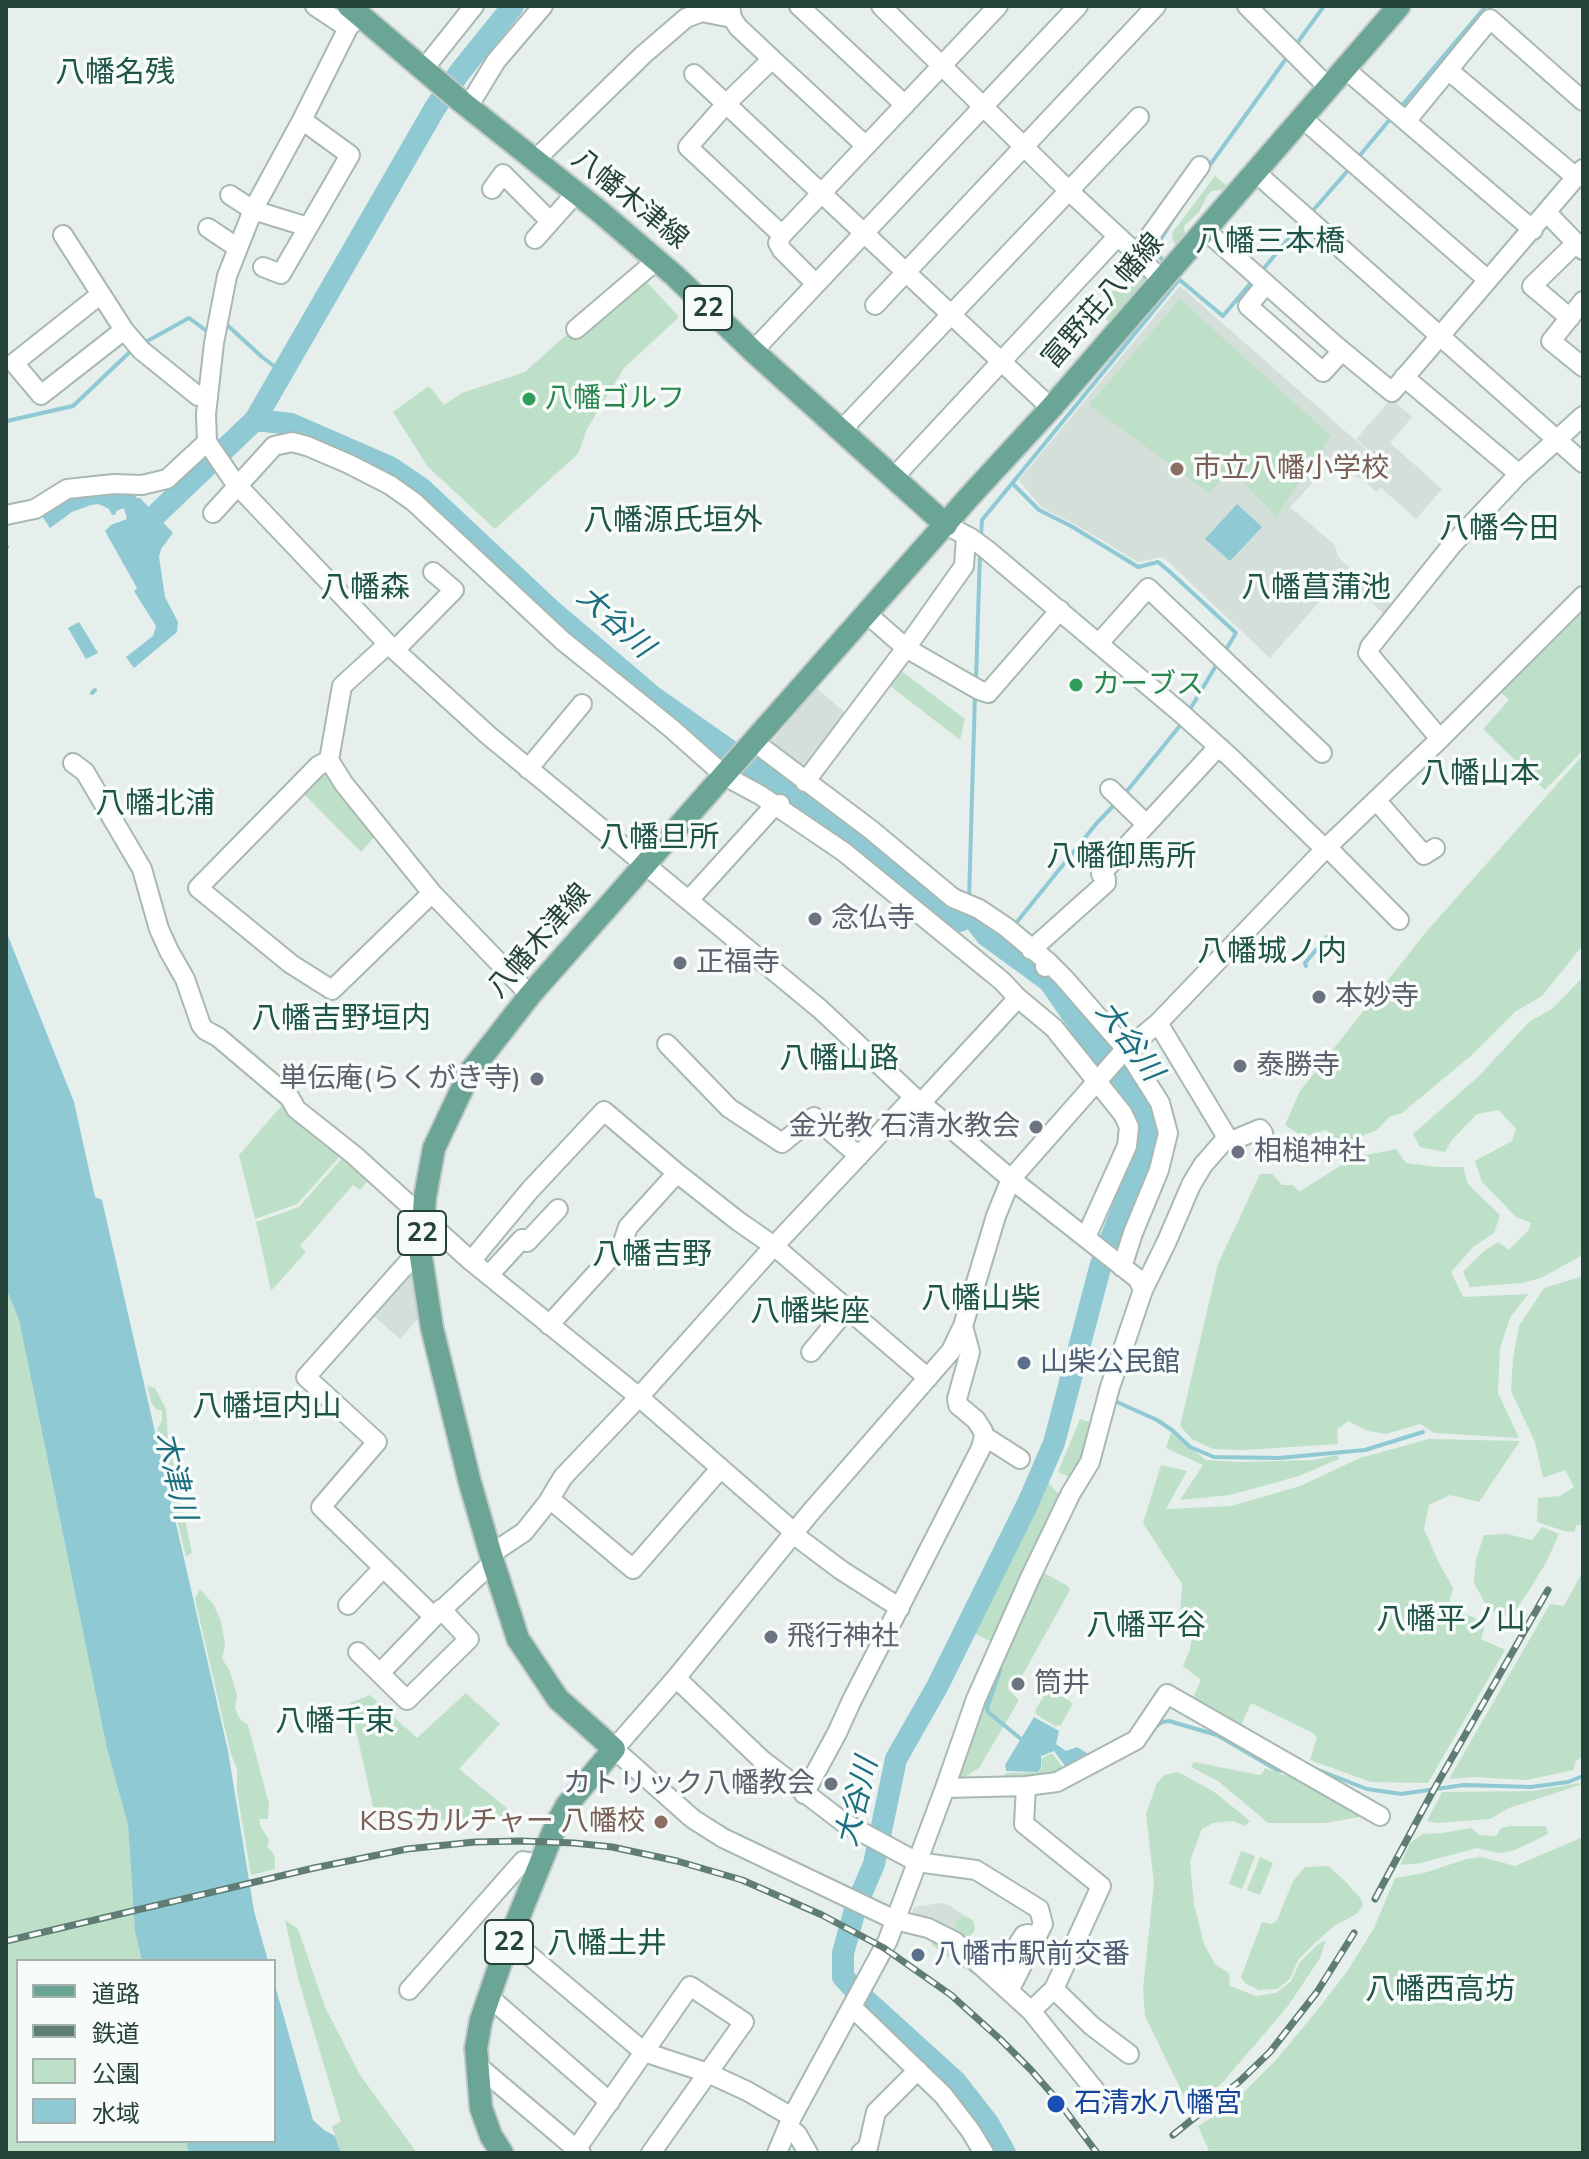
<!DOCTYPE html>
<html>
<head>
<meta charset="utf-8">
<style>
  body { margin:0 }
  #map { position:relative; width:1589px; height:2159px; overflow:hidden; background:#e6efeb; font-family:Mulish,"Noto Sans JP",sans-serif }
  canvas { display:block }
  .frame { position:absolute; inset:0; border:8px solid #24423a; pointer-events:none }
  .legend { position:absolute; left:16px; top:1959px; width:260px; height:184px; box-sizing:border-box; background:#f7fbf9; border:2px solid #a3b1ad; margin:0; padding:10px 14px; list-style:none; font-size:24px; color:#24423a }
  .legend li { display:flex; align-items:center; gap:16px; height:40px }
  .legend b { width:40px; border:2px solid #a3b1ad }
</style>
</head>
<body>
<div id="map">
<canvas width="1589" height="2159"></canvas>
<div class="frame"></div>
<ul class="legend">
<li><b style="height:10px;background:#6aa596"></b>道路</li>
<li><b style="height:10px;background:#5f7d75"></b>鉄道</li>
<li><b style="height:22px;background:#bfe0c8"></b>公園</li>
<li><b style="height:22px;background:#8ec9d4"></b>水域</li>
</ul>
</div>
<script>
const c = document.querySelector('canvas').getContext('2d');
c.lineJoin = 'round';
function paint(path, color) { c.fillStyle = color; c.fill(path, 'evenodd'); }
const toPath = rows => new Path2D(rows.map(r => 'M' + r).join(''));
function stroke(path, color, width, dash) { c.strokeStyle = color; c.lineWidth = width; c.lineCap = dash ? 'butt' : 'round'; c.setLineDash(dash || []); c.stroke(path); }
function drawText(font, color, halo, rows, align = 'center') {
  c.font = font + ' Mulish,"Noto Sans JP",sans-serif'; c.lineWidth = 7; c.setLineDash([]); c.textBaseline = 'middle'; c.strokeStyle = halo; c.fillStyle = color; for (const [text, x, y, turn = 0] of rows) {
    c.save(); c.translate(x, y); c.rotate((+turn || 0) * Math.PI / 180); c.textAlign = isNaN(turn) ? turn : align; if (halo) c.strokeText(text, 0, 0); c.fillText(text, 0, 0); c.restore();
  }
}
const built = toPath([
  [1180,286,1377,459,1360,479,1335,459,1290,507,1335,545,1338,557,1393,606,1385,615,1343,575,1270,658,1163,557,1138,562,1073,523,1042,508,1019,480],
  [1391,399,1412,417,1390,443,1442,489,1416,519,1381,488,1376,492,1362,479,1379,459,1356,439],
  [816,688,848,715,800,773,768,747],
  [411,1268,418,1319,400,1339,371,1314],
  [941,1903,949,1905,966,1917,958,1920,958,1935,912,1914,912,1912,914,1907]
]);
const green = toPath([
  [1215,176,1227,186,1225,189,1212,191,1207,196,1199,212,1184,226,1185,234,1176,245,1173,241,1172,233],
  [1137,262,1142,266,1149,283,1113,325,1096,311],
  [645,280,679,317,624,368,587,429,578,454,495,529,428,467,393,412,429,386,444,405,462,393,525,372,565,336,593,327],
  [1180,299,1331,436,1276,517,1232,470,1209,493,1089,405],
  [1583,609,1583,750,1545,790,1483,729,1509,700,1498,690],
  [900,670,965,719,960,740,889,685],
  [1583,755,1583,945,1542,996,1516,1011,1473,1054,1402,1113,1389,1117,1377,1130,1340,1145,1326,1130,1304,1137,1285,1125,1300,1091,1426,932],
  [321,773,328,773,375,836,361,852,303,793],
  [1583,977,1583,1253,1579,1257,1541,1278,1522,1283,1470,1287,1463,1272,1484,1251,1498,1242,1509,1250,1528,1231,1531,1223,1516,1217,1482,1182,1475,1161,1512,1141,1516,1129,1499,1110,1477,1114,1451,1141,1445,1152,1420,1147,1413,1134,1478,1077,1529,1022,1552,1009],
  [283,1104,343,1153,297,1204,255,1219,239,1155],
  [1396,1149,1406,1163,1438,1167,1463,1167,1468,1184,1500,1215,1494,1233,1473,1247,1451,1272,1463,1297,1528,1294,1510,1318,1500,1348,1498,1393,1519,1438,1434,1433,1420,1424,1386,1434,1368,1431,1348,1421,1337,1430,1338,1444,1244,1450,1213,1449,1192,1439,1180,1426,1218,1264,1260,1174,1272,1174,1282,1185,1293,1185,1299,1192,1346,1162,1362,1156],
  [345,1155,370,1178,360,1190,353,1185,300,1246,306,1252,271,1291,256,1222,299,1207],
  [1583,1276,1583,1525,1577,1525,1574,1532,1564,1531,1537,1522,1538,1498,1560,1496,1574,1487,1565,1470,1543,1478,1535,1442,1511,1391,1513,1358,1519,1326,1544,1288],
  [6,1288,19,1320,107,1749,128,1825,135,1932,142,1961,18,1961,18,2141,186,2141,189,2153,6,2153],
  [147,1386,155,1388,166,1409,168,1438,192,1553,186,1557,157,1438,157,1430,162,1420,162,1410,157,1410,151,1402],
  [1080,1419,1092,1423,1084,1454,1072,1478,1058,1472],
  [1171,1433,1206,1460,1239,1462,1313,1460,1337,1455,1339,1459,1299,1476,1230,1495,1180,1500,1203,1465,1166,1448],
  [1429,1439,1520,1441,1479,1502,1450,1495,1429,1505,1424,1529,1438,1561,1453,1588,1448,1608,1486,1622,1481,1639,1505,1650,1428,1783,1371,1782,1310,1760,1317,1738,1313,1733,1251,1703,1239,1730,1191,1702,1201,1680,1183,1666,1190,1649,1194,1626,1180,1618,1182,1584,1143,1523,1161,1465,1187,1471,1166,1509,1231,1506,1300,1486,1360,1458],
  [1046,1481,1059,1494,1060,1505,994,1643,973,1633],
  [1542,1527,1559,1534,1546,1563,1526,1595,1514,1613,1505,1616,1488,1609,1474,1583,1476,1559,1484,1535,1507,1534,1532,1540],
  [1583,1571,1583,1756,1575,1762,1574,1770,1526,1780,1475,1777,1449,1779,1550,1604,1564,1606],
  [1044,1573,1068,1586,1070,1590,1021,1678,1014,1676,1007,1688,1019,1700,979,1768,965,1777,959,1777,957,1775,999,1664,1041,1575],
  [200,1589,213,1604,221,1621,225,1645,222,1659,229,1669,237,1695,235,1708,239,1718,248,1725,269,1804,268,1819,259,1819,261,1827,269,1840,267,1847,273,1853,275,1858,275,1869,251,1875,237,1792,237,1768,231,1755,195,1599],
  [1050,1689,1071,1702,1072,1705,1061,1725,1055,1726,1037,1715,1035,1711,1047,1691],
  [466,1693,500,1724,459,1769,521,1820,376,1820,350,1703,370,1695,417,1738],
  [1052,1753,1065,1770,1057,1775,1001,1780,1006,1773,1039,1772,1042,1768,1041,1759],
  [1194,1762,1259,1775,1262,1774,1265,1768,1284,1775,1291,1773,1366,1816,1325,1823,1268,1823,1218,1781,1191,1767],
  [1178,1772,1213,1791,1250,1821,1245,1826,1233,1821,1213,1823,1202,1829,1190,1861,1194,1904,1204,1944,1215,1964,1229,1973,1230,1986,1256,1996,1276,1993,1291,1981,1300,1962,1317,1945,1326,1940,1320,1958,1288,2006,1223,2082,1191,2111,1145,2016,1143,1989,1154,1883,1146,1814,1157,1783,1164,1775],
  [1579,1783,1580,1785,1509,1808,1490,1819,1437,1823,1427,1821,1442,1792,1533,1791],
  [1510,1826,1546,1826,1548,1834,1513,1851,1498,1853,1477,1848,1421,1863,1400,1865,1410,1843,1422,1834,1442,1833,1471,1828,1479,1835,1496,1836,1501,1828],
  [1583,1837,1583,2153,1210,2153,1198,2126,1211,2118,1246,2090,1276,2060,1323,2003,1348,1970,1374,1928,1395,1878,1424,1873,1466,1859,1482,1857,1515,1866],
  [1241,1851,1255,1856,1242,1889,1229,1884],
  [1260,1857,1273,1863,1260,1895,1247,1890],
  [1328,1866,1346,1882,1361,1899,1363,1905,1361,1909,1356,1914,1334,1926,1315,1943,1298,1960,1290,1979,1277,1989,1259,1990,1245,1983,1241,1977,1262,1922,1272,1924,1277,1920,1293,1881,1305,1867],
  '955 1927a10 10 0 1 1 20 0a10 10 0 1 1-20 0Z',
  [285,1920,298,1929,325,2007,360,2075,417,2153,341,2153,332,2126,341,2122,298,1978],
  [936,1938,977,1970,974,1975,932,1945,932,1942]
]);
const water = toPath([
  [114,492,132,493,137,498,140,498,173,533,161,549,159,557,165,597,178,622,177,632,134,668,126,657,153,636,156,626,134,591,137,588,105,531,111,525,127,519,124,508,116,511,116,514,112,515,109,509,103,506,98,504,91,505,72,512,50,528,42,516,68,500],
  [1237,504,1262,527,1230,561,1205,539],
  [79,622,98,653,86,659,68,628],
  [6,931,74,1102,95,1197,102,1200,228,1751,254,1911,268,1961,142,1961,135,1932,128,1825,107,1749,19,1320,6,1288],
  [1034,1717,1059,1731,1056,1744,1066,1751,1077,1747,1090,1755,1066,1767,1054,1751,1041,1756,1041,1768,1038,1772,1006,1771,1005,1765],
  [274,1982,313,2120,324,2130,335,2136,341,2153,189,2153,186,2141,274,2141]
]);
const stream = toPath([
  [1295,46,1324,6],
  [1400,108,1486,6],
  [1356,160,1391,118],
  [1207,169,1288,56],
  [1309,215,1351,167],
  [1167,266,1160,257,1161,239,1179,210],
  [1260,273,1303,221],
  [1175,276,1223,316,1254,279],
  [225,323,262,357,282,372],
  [142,344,189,318,208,332,208,330],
  [6,419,7,421,73,406,134,348],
  [1012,483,1039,510,1071,526,1138,567,1158,562,1169,571,1236,633,1224,653],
  [981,536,982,520,1178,281],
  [6,548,7,547],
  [976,680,980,553],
  [92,693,95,690],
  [1189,711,1217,664],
  [1123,796,1183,722],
  [969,900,975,693],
  [1012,928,1096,824,1117,802],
  [999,945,1007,935],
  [1306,966,1305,963,1327,937],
  [1117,1402,1157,1420,1172,1430,1190,1447,1214,1457,1279,1458,1365,1450,1423,1432],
  [1000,1670,987,1708,988,1712,1021,1739],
  [1153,1729,1162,1722,1169,1721,1217,1735,1277,1770,1283,1771,1286,1769],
  [1308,1766,1367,1789,1401,1794,1464,1785,1531,1787,1568,1782,1583,1776]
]);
const river = toPath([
  [255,420,291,424,390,467,421,488,552,611,652,696,847,833,960,921,969,913,986,935,1049,981,1085,1033,1124,1080,1145,1114,1146,1149,1101,1264,1054,1443,1028,1503,937,1687,896,1759,874,1864,856,1906,843,1953,843,1977,858,1993,956,2082,988,2123,1005,2153],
  [143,536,142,528,255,420,435,108,459,73,513,6]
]);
const minor = toPath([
  [315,6,348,28],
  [730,6,732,18,738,27,772,59,725,105,688,147,782,235,998,6],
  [799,6,905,105],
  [881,6,1069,191,1137,254,1161,280],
  [1247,6,1328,87],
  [360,15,348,28,302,120,253,210,227,276,214,343,206,414,207,442,235,483,388,644,488,735,820,1009,914,1097,1011,1179,1138,1279,1143,1290],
  [772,59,866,146],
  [1344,68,1533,230],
  [423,70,474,6],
  [1448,70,1577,178],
  [694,74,1051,408],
  [468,107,496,61,543,6],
  [1302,118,1488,280],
  [1407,120,1490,19,1583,101],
  [535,160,643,55,686,18,702,12,732,18],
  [1254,171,1583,463],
  [492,189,503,174,550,221],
  [230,195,253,210,308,227],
  [1547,213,1583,250],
  [208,228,238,248],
  [1204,229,1335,345,1392,392,1583,169],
  [63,235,124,330,141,350,198,396,208,398],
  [782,235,778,243,782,250,815,283],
  [535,239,576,193],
  [1137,254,1200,166],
  [263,267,281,274,350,155,302,120],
  [1266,284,1248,306,1323,372,1342,351],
  [101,294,14,363,41,395,124,330],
  [1583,301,1551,341,1583,367],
  [875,305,1156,6],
  [1570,318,1532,286,1576,243],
  [576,329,657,260],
  [753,351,1078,6],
  [1404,377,1519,474],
  [844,433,850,421,1139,117],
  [894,477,1117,237],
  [213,513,274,446,292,442,307,446,349,464,390,485,414,502,563,641,671,728,725,776,760,795,844,852,1002,981,1018,998,1054,1028,1123,1114,1129,1127,1127,1146,1086,1237],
  [6,515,35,509,67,489,114,484,142,485,167,479,207,442],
  [946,525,971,538,986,549,1182,714,1230,757,1325,849],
  [966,536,964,566,906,648,979,690,988,693,1060,610],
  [1099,643,1148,588,1322,753],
  [388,644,342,686,329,760,344,784,432,893,530,995],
  [395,650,454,590,433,572],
  [1440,739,1368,653,1370,647,1452,545,1519,474,1583,416],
  [765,750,870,829,953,898,979,909,1006,927,1049,963,1045,967],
  [329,760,318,766,198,888,291,964,332,990,432,893],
  [73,763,85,772,142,869,159,929,169,951,185,979,201,1025,205,1030,218,1037,290,1098,296,1109,354,1155,471,1261,639,1397,794,1532],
  [528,769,582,704],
  [805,782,906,648,867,614],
  [1110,789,1146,824],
  [1376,800,1424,855,1435,848],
  [1327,847,1399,920],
  [689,900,775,805,780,804],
  [1031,950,1106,883,1106,879,1101,874,1218,747],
  [1049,963,1064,978,1126,1049,1160,1103,1168,1133,1159,1170,1133,1233,1122,1267],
  [667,1044,729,1108,782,1143,814,1117,859,1156],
  [921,1103,1018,998],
  [1224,1141,1231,1141,1260,1129,1263,1133],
  [421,1257,411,1259,306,1377,377,1442,321,1507,434,1617],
  [471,1261,530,1190,604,1111,677,1173,738,1221,774,1246,928,1378],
  [489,1275,522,1239,527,1242,558,1209],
  [549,1325,622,1245,628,1227,677,1173],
  [811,1352,847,1309],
  [984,1436,1020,1459],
  [550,1499,633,1569,720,1469],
  [793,1534,841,1570,900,1608],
  [491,1554,524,1532,548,1502,563,1477,639,1397,774,1246,914,1097],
  [348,1605,383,1568],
  [358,1652,407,1700,469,1639,441,1609],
  [380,1673,434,1617,493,1562],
  [676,1678,762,1760,843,1822,917,1862,976,1870,1039,1909,1043,1924,1009,1991],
  [1026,1786,1024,1824,1101,1886,1054,1989,1031,2011],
  [945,1788,1026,1786,1057,1782,1136,1740,1167,1694,1380,1816],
  [804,1794,837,1733,852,1700,981,1448,984,1436,983,1431,976,1420,958,1405,957,1399,970,1352,963,1326],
  [510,1939,644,2052,708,2073,747,2091,792,2117],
  [996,1979,1024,1935,1028,1934,1037,1938],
  [1054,1989,1092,2026,1129,2054],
  [409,1990,523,1861,540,1864],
  [489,1997,610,2102],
  [853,2008,943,2095,970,2130,984,2153],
  [477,2065,581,2153],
  [1098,2094,1031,2011,954,1941,928,1928,895,1920,723,1838,693,1819,614,1749,676,1678,810,1513,951,1351,963,1326,996,1216,1011,1179,1121,1054,1158,1023,1325,849,1440,739,1583,596],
  [788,2127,797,2134,808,2153],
  [577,2148,690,1986,744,2022,651,2153],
  [777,2153,792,2117,888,1940,945,1788,976,1699,1030,1578,1071,1493,1090,1462,1110,1387,1143,1290,1167,1241,1191,1185,1203,1165,1224,1141,1225,1134,1158,1023],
  [861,2153,868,2147,876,2112,918,2070]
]);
const major = toPath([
  [349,6,462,102,599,211,675,276,753,351,946,525],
  [502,2153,491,2136,481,2108,476,2048,481,2020,504,1953,556,1825,567,1805,614,1749,558,1699,518,1639,493,1562,470,1483,432,1328,421,1257,425,1197,434,1148,470,1072,530,995,970,496,1051,408,1399,6]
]);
const rail = toPath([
  [1375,1899,1433,1791,1548,1590],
  [6,1941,314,1868,407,1849,475,1842,521,1841,574,1843,612,1847,677,1861,742,1880,822,1915,884,1948,951,1995,1001,2040,1031,2070,1059,2102,1097,2153],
  [1173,2135,1240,2081,1270,2052,1317,1992,1354,1933]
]);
const markers = [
  [529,399,8,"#2e9e5b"],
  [1177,469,8,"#8d6e63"],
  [1076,685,8,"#2e9e5b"],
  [815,919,8,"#6b7280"],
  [680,963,8,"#6b7280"],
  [1319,997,8,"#6b7280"],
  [1240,1066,8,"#6b7280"],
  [537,1079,8,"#6b7280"],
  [1036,1127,8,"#6b7280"],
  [1238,1152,8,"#6b7280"],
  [1024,1363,8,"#5c6f8a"],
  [771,1637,8,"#6b7280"],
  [1018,1684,8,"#6b7280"],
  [831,1784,8,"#6b7280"],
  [661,1822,8,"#8d6e63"],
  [918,1955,8,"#5c6f8a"],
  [1056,2104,10,"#1a4fb4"]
];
const shields = [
  [708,308,48],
  [422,1233,48],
  [509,1942,48]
];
const shieldNames = [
  ["22",708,308],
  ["22",422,1233],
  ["22",509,1942]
];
const streetNames = [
  ["八幡木津線",630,199,39],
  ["富野荘八幡線",1103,301,-49],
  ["八幡木津線",539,941,-49]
];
const leisureNames = [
  ["八幡ゴルフ",545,399],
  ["カーブス",1092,685]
];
const educationNames = [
  ["市立八幡小学校",1193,469],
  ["KBSカルチャー 八幡校",645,1822,"right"]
];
const worshipNames = [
  ["念仏寺",831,919],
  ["正福寺",696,963],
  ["本妙寺",1335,997],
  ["泰勝寺",1256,1066],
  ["単伝庵(らくがき寺)",521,1079,"right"],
  ["金光教 石清水教会",1020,1127,"right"],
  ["相槌神社",1254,1152],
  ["飛行神社",787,1637],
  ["筒井",1034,1684],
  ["カトリック八幡教会",815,1784,"right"]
];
const serviceNames = [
  ["山柴公民館",1040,1363],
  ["八幡市駅前交番",934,1955]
];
const transitNames = [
  ["石清水八幡宮",1074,2104]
];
const neighbourhoodNames = [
  ["八幡名残",115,73],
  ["八幡三本橋",1270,242],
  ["八幡源氏垣外",673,521],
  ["八幡今田",1499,529],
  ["八幡森",365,588],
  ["八幡菖蒲池",1316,588],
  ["八幡山本",1480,774],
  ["八幡北浦",155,804],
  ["八幡旦所",659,838],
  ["八幡御馬所",1121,857],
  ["八幡城ノ内",1272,952],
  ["八幡吉野垣内",341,1019],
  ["八幡山路",839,1059],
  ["八幡吉野",652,1255],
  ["八幡山柴",981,1299],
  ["八幡柴座",810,1312],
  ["八幡垣内山",267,1407],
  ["八幡平ノ山",1451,1620],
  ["八幡平谷",1146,1626],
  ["八幡千束",335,1722],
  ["八幡土井",607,1944],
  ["八幡西高坊",1440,1990]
];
const waterNames = [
  ["大谷川",615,622,42],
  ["大谷川",1129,1041,54],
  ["木津川",175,1476,76],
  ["大谷川",857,1802,-76]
];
paint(built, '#d4dfda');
paint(green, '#bfe0c8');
paint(water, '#8ec9d4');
stroke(stream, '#8ec9d4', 4);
stroke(river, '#8ec9d4', 22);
stroke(minor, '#a8b8b2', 22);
stroke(major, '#c2cac8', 26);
stroke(minor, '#fff', 18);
stroke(major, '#6aa596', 22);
stroke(rail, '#5f7d75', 7);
stroke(rail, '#f7fbf9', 4, [12]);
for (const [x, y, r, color] of markers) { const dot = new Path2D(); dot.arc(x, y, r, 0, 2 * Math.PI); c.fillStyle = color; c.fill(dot); stroke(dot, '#f7fbf9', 3); }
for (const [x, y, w] of shields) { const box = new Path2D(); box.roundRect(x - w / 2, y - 22, w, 44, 6); c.fillStyle = '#f7fbf9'; c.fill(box); stroke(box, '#24423a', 2); }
drawText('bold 26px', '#24423a', null, shieldNames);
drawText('28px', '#24423a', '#f7fbf9', streetNames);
drawText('28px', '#27864d', '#f7fbf9', leisureNames, 'left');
drawText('28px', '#785e54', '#f7fbf9', educationNames, 'left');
drawText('28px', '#5b616d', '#f7fbf9', worshipNames, 'left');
drawText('28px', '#4e5e75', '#f7fbf9', serviceNames, 'left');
drawText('28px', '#164399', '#f7fbf9', transitNames, 'left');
drawText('30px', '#1f5548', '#f7fbf9', neighbourhoodNames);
drawText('italic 30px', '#1c6f80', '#f7fbf9', waterNames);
</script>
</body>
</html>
